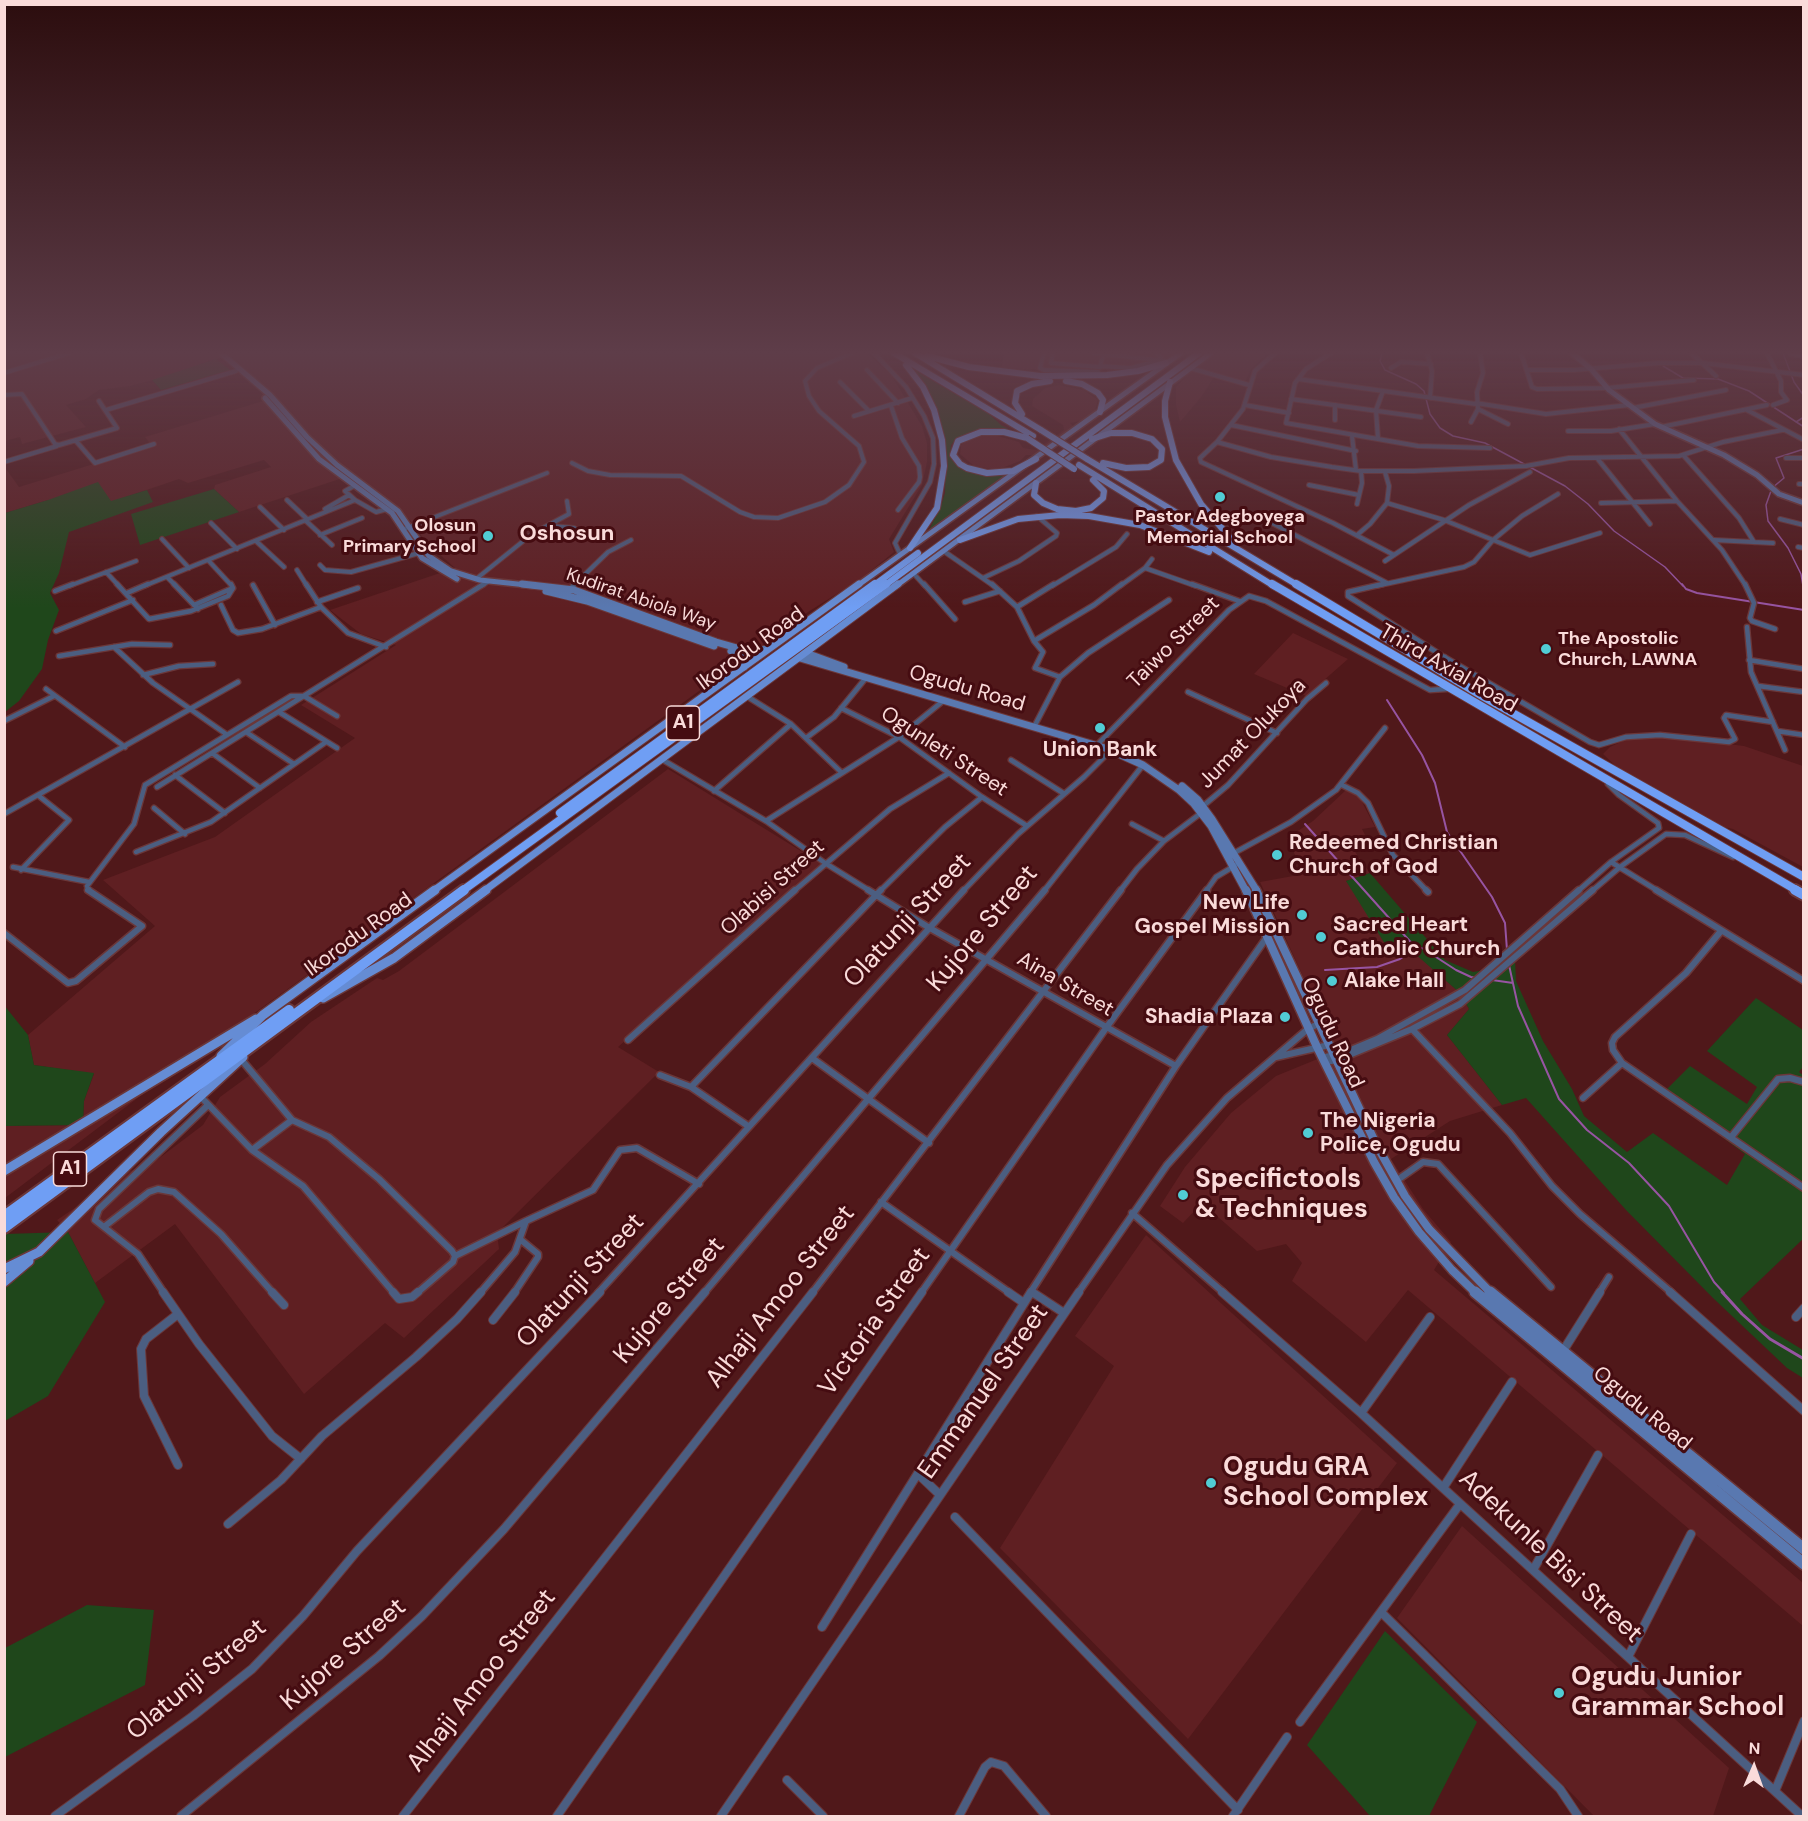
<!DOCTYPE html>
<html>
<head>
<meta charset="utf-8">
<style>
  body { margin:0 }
  #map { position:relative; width:1808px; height:1821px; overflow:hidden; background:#50181a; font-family:"DM Sans",sans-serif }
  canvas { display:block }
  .frame { position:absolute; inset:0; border:6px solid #fadbda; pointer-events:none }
  .north { position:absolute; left:1724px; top:1737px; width:60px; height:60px; -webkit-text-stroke:4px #450c11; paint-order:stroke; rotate:2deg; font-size:16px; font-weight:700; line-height:24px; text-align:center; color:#fadbda }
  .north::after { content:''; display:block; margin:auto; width:21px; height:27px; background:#fadbda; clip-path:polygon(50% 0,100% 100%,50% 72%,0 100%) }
</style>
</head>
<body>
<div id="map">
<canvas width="1808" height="1821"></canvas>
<div class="frame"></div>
<div class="north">N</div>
</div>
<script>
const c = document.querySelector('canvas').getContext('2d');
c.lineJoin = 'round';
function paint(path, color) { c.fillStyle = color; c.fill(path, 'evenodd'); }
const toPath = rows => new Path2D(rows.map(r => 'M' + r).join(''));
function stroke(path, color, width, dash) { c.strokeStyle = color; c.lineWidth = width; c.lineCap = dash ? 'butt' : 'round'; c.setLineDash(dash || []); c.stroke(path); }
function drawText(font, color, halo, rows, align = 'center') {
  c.font = font + ' "DM Sans",sans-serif'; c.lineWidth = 6; c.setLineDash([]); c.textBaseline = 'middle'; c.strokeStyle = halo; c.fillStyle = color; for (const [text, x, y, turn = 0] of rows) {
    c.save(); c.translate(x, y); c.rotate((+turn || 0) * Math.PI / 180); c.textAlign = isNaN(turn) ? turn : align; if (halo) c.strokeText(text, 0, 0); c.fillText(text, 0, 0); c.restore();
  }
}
const built = toPath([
  [5,353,867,353,892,376,922,426,927,443,927,462,922,485,889,539,894,552,862,578,808,612,147,1091,5,1198,5,1126,83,1125,84,1101,94,1074,34,1065,28,1035,155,926,103,880,215,837,355,738,301,705,396,645,361,634,330,610,455,568,426,542,410,520,355,474,239,512,214,489,215,485,271,467,264,460,188,483,179,479,111,502,48,500,5,513,4,466,19,487,152,446,145,437,276,397,231,356,208,361,177,374,130,386,99,390,86,399,66,405,86,427,22,444,20,437,5,441],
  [1004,353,1179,353,1160,365,1081,372,1001,368],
  [1218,353,1267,354,1251,369,1244,385,1214,377,1202,396,1180,422,1176,405,1176,387,1191,371],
  [1059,385,1084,390,1098,400,1095,411,1081,421,1070,423,1075,428,1036,455,1026,455,1020,461,997,470,974,466,960,454,961,445,966,441,981,435,998,436,1019,442,1023,448,1036,450,1064,430,1063,425,1032,406,1033,399,1045,388],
  [1293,633,1348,659,1306,696,1254,674],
  [1670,737,1744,746,1803,766,1803,867,1733,829,1715,825,1625,775,1603,754,1610,747,1627,739],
  [668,769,822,864,618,1047,659,1072,497,1233,499,1249,404,1338,385,1323,304,1394,175,1224,95,1283,68,1232,57,1220,128,1172,158,1159,203,1125,220,1097,265,1064,311,1022,377,978,383,980,399,971],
  [1346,790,1360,798,1375,827,1362,829,1365,835,1346,839,1370,873,1346,881,1414,952,1460,993,1469,1009,1447,1035,1502,1105,1450,1121,1391,1159,1423,1209,1451,1242,1434,1270,1803,1583,1803,1626,1408,1290,1366,1342,1292,1281,1302,1263,1286,1244,1257,1251,1202,1203,1183,1223,1160,1206,1185,1167,1231,1113,1276,1076,1337,1051,1260,882,1304,874,1287,838,1313,821],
  [1146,1235,1397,1463,1188,1739,1000,1548,1114,1366,1075,1336],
  [1462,1526,1729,1768,1713,1816,1594,1816,1397,1618]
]);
const green = toPath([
  [216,359,230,370,161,390,152,380],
  [916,371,988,413,1001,425,1014,432,973,432,955,440,951,445,950,455,952,460,965,469,1012,473,927,534,941,506,945,493,946,445,939,414,929,392,914,372],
  [98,482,111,501,147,490,153,502,69,532,59,573,50,593,59,610,48,640,42,669,19,701,5,712,5,513,48,500],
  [214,489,239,512,140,545,131,514],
  [1370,873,1445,960,1473,972,1495,968,1499,953,1515,959,1516,981,1543,1041,1572,1089,1584,1116,1627,1152,1653,1133,1727,1185,1745,1154,1663,1093,1690,1066,1747,1104,1757,1087,1707,1051,1756,998,1803,1030,1803,1067,1799,1072,1804,1076,1803,1239,1740,1299,1762,1325,1803,1350,1803,1378,1787,1368,1713,1298,1626,1210,1526,1098,1502,1105,1447,1035,1469,1009,1460,993,1414,953,1393,957,1346,881],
  [4,1005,28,1035,34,1065,94,1073,84,1101,83,1125,5,1126],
  [68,1232,105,1302,48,1396,5,1421,5,1234],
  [87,1605,154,1610,145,1685,5,1757,5,1648],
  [1385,1631,1477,1722,1429,1816,1370,1816,1307,1745]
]);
const streamFar2 = toPath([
  [1382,353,1380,361,1385,370,1416,384,1424,391,1430,414,1440,428,1453,436,1485,443,1565,486,1588,504,1614,531,1665,567,1683,586],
  [1783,353,1794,382,1804,396],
  [1663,366,1683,378,1718,379,1749,391,1804,427],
  [1796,422,1804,417],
  [1803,586,1801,574,1788,548,1768,521,1766,505,1772,488,1784,478,1776,458,1804,449]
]);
const streamFar1 = toPath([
  [1682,584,1686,589,1697,593,1804,610],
  [1803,584,1804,592],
  [1387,700,1422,755,1435,783,1447,832,1492,897,1505,923,1507,950],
  [1305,824,1415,947],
  [1507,956,1518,1006,1559,1099,1587,1130,1629,1163,1669,1206,1714,1282,1724,1293],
  [1325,970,1377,967,1400,959,1416,948,1422,948,1456,970,1471,977,1486,980],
  [1492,980,1513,983]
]);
const stream = toPath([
  [1722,1292,1742,1314,1770,1339,1804,1359]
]);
const streetFar3 = toPath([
  [874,353,906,387,924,416,933,438,934,464,930,482,895,543,900,554],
  [1044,353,1040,368,1044,370,1098,372,1097,375],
  [1053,353,1051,363,1100,367],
  [1094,353,1167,361],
  [1104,353,1100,366,1131,368,1157,361],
  [1155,353,1161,357],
  [1275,353,1255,371,1243,409,1217,442,1200,458,1201,462,1333,523,1394,555],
  [1331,353,1306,369,1295,383,1286,423,1418,446,1490,448],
  [1427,353,1432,371,1430,398],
  [1521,353,1532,387,1537,389,1607,388,1694,380],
  [1691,353,1716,376],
  [1767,353,1781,381,1781,392,1787,400,1773,405],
  [1190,368,1249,385],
  [1391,368,1401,362,1431,364],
  [867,370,898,403],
  [1527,370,1574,370,1658,363,1703,363,1804,375],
  [4,373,69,353],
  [1298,379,1476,404],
  [840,382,869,411],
  [4,395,22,394,55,444,59,445,117,428,99,401],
  [1291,399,1421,417],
  [1476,403,1546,414,1629,405],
  [1245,405,1289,413],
  [1335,405,1335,420],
  [891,406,902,438,919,466,920,477,919,482,898,510],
  [1633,408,1726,390],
  [1478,409,1508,424],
  [106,410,236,371],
  [1747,410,1804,440],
  [854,416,912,398],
  [1471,422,1478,409,1477,392,1483,373,1480,353],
  [1231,425,1356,451],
  [1661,427,1767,405],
  [1619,429,1677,501,1722,550,1746,586],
  [1568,431,1611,431,1655,424],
  [1352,436,1356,470],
  [1378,439,1376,410,1383,391],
  [76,441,95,463,154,444],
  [1217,442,1271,457,1332,467,1361,471,1414,471,1526,466,1569,458,1679,456,1723,442,1782,430],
  [1684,456,1739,518,1754,542],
  [1597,458,1650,524],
  [1786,458,1804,458],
  [4,462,57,446],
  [572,463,588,471,610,475,681,476,740,512,754,517,778,518,825,502,849,485,864,462,859,446,819,411,809,396,805,381,817,368,852,353],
  [1799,484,1804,484],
  [1309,485,1359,495],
  [354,486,345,491,355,500,376,512,387,509],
  [287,500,307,519],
  [1387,503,1444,520,1530,555,1600,533],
  [1601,503,1677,501],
  [1357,504,1362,483,1361,471],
  [260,507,284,530],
  [325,509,349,495],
  [1780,519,1804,525],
  [305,520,332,545],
  [211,523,237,549],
  [1272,523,1387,583],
  [552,526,574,528,583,534,594,535],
  [404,529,547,473],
  [320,535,362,518],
  [1357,535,1370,524,1387,503,1389,486,1385,472],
  [162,539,189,568],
  [1714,540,1773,543],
  [256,541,284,567],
  [1798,547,1804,548],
  [945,552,994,586],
  [208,560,232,586],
  [1385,561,1469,505,1530,472],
  [320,565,325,570,351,572,419,553],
  [1145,568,1196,586],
  [297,570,307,586],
  [106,572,119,586],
  [914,574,925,586],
  [167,577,176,586],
  [983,578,1019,561,1056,536,1057,533,1037,516],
  [476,579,532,534,569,514,567,501],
  [69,586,136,561],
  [144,586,355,500],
  [481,586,489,581],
  [573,586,608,552,631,540],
  [1052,586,1116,547,1127,534],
  [1120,586,1145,568,1152,559],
  [1376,586,1464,567,1474,562,1493,540,1522,516,1558,494]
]);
const streetFar2 = toPath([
  [117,584,149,619,191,611,228,596,233,588,231,584],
  [174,584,198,609],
  [306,584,321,607,348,633,386,647],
  [924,584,955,619],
  [992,584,1017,607,1034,641,1043,652,1035,668,1060,677],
  [1192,584,1239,601],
  [1383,584,1348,592,1348,596,1441,655],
  [1745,584,1754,603,1750,618,1752,621,1775,629],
  [253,585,275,625],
  [570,589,575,584],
  [55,591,73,584],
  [127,593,148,584],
  [317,602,358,588],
  [965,602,1000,591],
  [194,605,233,588],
  [221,605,233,630,238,633,262,629,321,607],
  [1017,607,1054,584],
  [1747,627,1751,672,1785,750],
  [56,631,133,600],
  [1034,641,1094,605,1122,584],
  [114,647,153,683,226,734],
  [1438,655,1445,657,1447,661,1442,663,1435,660,1433,657,1438,655],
  [59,656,132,644,170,645],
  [1446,658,1590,742,1599,745,1626,737,1660,735,1729,742,1735,739,1724,718,1726,715,1773,722],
  [1749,660,1804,669],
  [143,675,179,666,213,664],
  [1758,686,1804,692],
  [46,689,125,747],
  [1188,692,1277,733],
  [748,697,791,724,841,772],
  [841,708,899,737,982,797,1027,826],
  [279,712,337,748],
  [4,721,54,696],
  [1034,727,1060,677,1088,653,1169,600],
  [1777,731,1804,735],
  [246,732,294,764],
  [806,738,834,717,865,679],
  [1096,746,1229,610,1249,596,1266,601,1430,690,1446,689],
  [212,753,260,788],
  [663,760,766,821,825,863,870,891],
  [1011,760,1063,793],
  [175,775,225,813],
  [1342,785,1358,793,1368,803,1393,855,1427,891],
  [157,787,484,584],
  [714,791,791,724],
  [1203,806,1228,785,1307,699,1326,683],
  [154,808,185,834],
  [4,814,238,682],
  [766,821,899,737,943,701],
  [1132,824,1164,841],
  [136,852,211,822,326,742],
  [1234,853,1291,822,1336,790,1385,728],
  [1611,862,1658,891],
  [13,867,89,882],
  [21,870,69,820,39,796],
  [90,891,87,886,134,824,145,785,291,696,304,696,337,716],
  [794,891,890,809,949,773],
  [880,891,945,827,982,797],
  [963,891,1018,834,1084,777,1114,747],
  [1044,891,1143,765],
  [1120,891,1137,869,1164,841,1201,813],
  [1206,891,1216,877,1236,865],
  [1578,891,1611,862,1659,828,1658,823,1619,795,1608,784],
  [1592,891,1620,867,1666,834,1685,835,1733,857]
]);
const streetFar1 = toPath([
  [868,890,928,927,1176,1066],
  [1426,890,1428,892],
  [1656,890,1804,981],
  [1721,931,1686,973,1615,1037,1612,1043,1613,1050,1622,1063,1804,1188],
  [4,933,68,983,76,981,142,926,88,890],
  [1412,1029,1510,1133,1552,1186,1580,1214,1672,1293],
  [628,1040,795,890],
  [1276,1057,1329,1045],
  [240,1058,292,1120,329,1137,379,1179,452,1251,455,1256,453,1262,417,1293],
  [812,1058,929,1143],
  [1322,1058,1346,1052,1377,1039,1465,990,1579,890],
  [1325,1062,1337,1060,1412,1029,1460,1004,1593,890],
  [660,1075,691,1087,748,1126],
  [691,1087,881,890],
  [200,1096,252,1150,303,1186,394,1293],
  [1583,1098,1622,1063],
  [1732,1136,1778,1079,1790,1078,1804,1082],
  [252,1150,292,1120],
  [1396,1181,1423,1162,1438,1164,1551,1287],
  [881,1202,1010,1293],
  [1132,1213,1224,1293],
  [105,1226,149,1192,158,1189,174,1192,221,1234,273,1293],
  [455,1256,526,1221],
  [1031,1291,1034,1293],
  [164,1293,138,1254,95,1220,99,1209,208,1105],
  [480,1293,515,1252,526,1221,593,1190,620,1150,637,1148,699,1184],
  [514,1293,538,1257,538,1254,521,1240],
  [598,1293,964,890],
  [704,1293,1045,890],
  [812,1293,1121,890],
  [921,1293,1106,1028,1207,890],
  [1030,1293,1176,1066,1267,937],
  [1078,1293,1167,1165,1227,1098,1309,1028,1319,1024],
  [1599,1293,1609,1277]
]);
const street = toPath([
  [163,1292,199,1344,272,1436,301,1459],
  [272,1292,284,1305],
  [393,1292,399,1299,412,1297,418,1292],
  [1008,1292,1024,1303],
  [1032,1292,1064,1313],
  [1222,1292,1361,1413,1802,1816],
  [1670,1292,1804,1411],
  [178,1314,146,1339,141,1349,144,1396,178,1465],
  [1796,1317,1804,1308],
  [493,1320,515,1292],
  [1563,1351,1600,1292],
  [1361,1413,1430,1317],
  [918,1474,939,1494],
  [1443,1488,1512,1382],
  [955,1517,1238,1810],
  [228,1524,281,1480,322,1436,416,1357,457,1319,481,1292],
  [1533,1570,1598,1455],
  [1381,1612,1560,1789,1578,1816],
  [822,1627,1031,1292],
  [1628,1657,1691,1534],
  [1300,1722,1460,1504],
  [787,1780,823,1816],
  [1775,1791,1804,1721],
  [55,1816,193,1716,252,1669,303,1616,357,1551,600,1292],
  [181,1816,379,1656,422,1616,504,1529,705,1292],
  [403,1816,813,1292],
  [557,1816,922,1292],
  [721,1816,1079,1292],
  [959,1816,985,1767,991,1762,1004,1766,1046,1816],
  [1233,1816,1287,1737]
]);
const secondaryFar3 = toPath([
  [221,353,270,395,307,437,337,465,398,511,429,556,451,571,480,580,536,586],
  [1572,353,1591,369,1609,390,1655,424,1724,455,1757,475,1779,494,1804,503],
  [1791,353,1804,355],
  [265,398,319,459,392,513,422,558,457,579]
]);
const secondaryFar2 = toPath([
  [522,584,574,590,716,642,751,652,767,649],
  [546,591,587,601,714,646],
  [731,651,746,658,744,667],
  [806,653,844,667],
  [800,658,1105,748,1143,765,1179,790,1194,804,1211,826,1246,891],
  [1182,786,1198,800,1212,819,1257,891]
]);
const secondaryFar1 = toPath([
  [1246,890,1317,1047,1374,1162,1394,1197,1419,1232,1452,1270,1476,1293],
  [1256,890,1376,1144,1405,1196,1429,1229,1491,1293]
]);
const secondary = toPath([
  [1475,1292,1804,1564],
  [1490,1292,1804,1549]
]);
const primaryFar2 = toPath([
  [857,586,1181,353],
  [896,586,1211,353]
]);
const primaryFar1 = toPath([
  [433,891,859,584],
  [484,891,898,584]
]);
const primary = toPath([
  [323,998,394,958,486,890],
  [221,1056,263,1015,435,890],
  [4,1171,256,1019],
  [4,1269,39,1252,161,1132,243,1057],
  [4,1282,29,1261]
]);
const highwayFar2 = toPath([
  [894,353,1033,436],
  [915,353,1041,430],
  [927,356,969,367,1040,376,1107,375,1138,371,1166,363],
  [906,365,923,387,934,410,942,440,944,466,937,508,910,548],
  [1066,381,1082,384,1098,393,1103,400,1100,412],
  [1170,382,1165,401,1165,417,1176,460,1201,504,1233,541],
  [1022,414,1015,403,1017,391,1032,384,1050,381],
  [1027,438,1004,432,981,432,958,441,953,455,960,464,967,468,987,473,1013,471,1036,459],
  [1092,439,1111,433,1132,433,1152,439,1162,449,1161,460,1149,467,1126,468,1103,463],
  [1087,459,1299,586],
  [1079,465,1274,586],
  [1036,483,1034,495,1043,503,1057,509,1076,511,1091,508,1103,498,1104,491,1093,480],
  [960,540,1018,519,1060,515,1089,516,1140,525,1209,552],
  [873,586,918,553],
  [884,586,1199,353]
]);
const highwayFar1 = toPath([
  [1272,584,1798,891],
  [1296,584,1484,697,1804,877],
  [560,813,875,584],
  [462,891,886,584]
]);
const highway = toPath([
  [1795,890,1804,895],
  [4,1216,289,1010],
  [4,1228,464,890]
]);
const highwayBridge = toPath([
  [1041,430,1087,459],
  [1027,438,1074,469]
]);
const markers = [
  [1220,497,6,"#51ccd4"],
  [488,536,6,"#51ccd4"],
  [1546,649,6,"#51ccd4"],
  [1100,728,6,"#51ccd4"],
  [1277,855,6,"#51ccd4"],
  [1302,915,6,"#51ccd4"],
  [1321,937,6,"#51ccd4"],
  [1332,981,6,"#51ccd4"],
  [1285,1017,6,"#51ccd4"],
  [1308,1133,6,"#51ccd4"],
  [1183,1195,6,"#51ccd4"],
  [1211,1483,6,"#51ccd4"],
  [1559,1693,6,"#51ccd4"]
];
const farPoinames = [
  ["Pastor Adegboyega",1220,517],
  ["Memorial School",1220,538],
  ["Olosun",476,526,"right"],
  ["Primary School",476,547,"right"],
  ["The Apostolic",1558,639,"left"],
  ["Church, LAWNA",1558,660,"left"]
];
const farStreetnames = [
  ["Kudirat Abiola Way",641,600,19]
];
const shields = [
  [683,723,33],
  [70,1169,33]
];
const shieldNames = [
  ["A1",683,723],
  ["A1",70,1169]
];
const streetNames = [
  ["Taiwo Street",1174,643,-45],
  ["Ikorodu Road",751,649,-36],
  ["Third Axial Road",1448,669,30],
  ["Ogudu Road",967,689,16],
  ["Jumat Olukoya",1253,734,-46],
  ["Ogunleti Street",944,752,33],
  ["Olabisi Street",773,888,-42],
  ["Ikorodu Road",359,935,-36],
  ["Aina Street",1065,985,30],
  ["Ogudu Road",1332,1033,65],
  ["Ogudu Road",1642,1409,39]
];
const poiNames = [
  ["Union Bank",1100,750,"center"],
  ["Redeemed Christian",1289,843],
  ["Church of God",1289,867],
  ["New Life",1290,903,"right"],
  ["Gospel Mission",1290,927,"right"],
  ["Sacred Heart",1333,925],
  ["Catholic Church",1333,949],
  ["Alake Hall",1344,981],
  ["Shadia Plaza",1273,1017,"right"],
  ["The Nigeria",1320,1121],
  ["Police, Ogudu",1320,1145]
];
const farDistrictnames = [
  ["Oshosun",567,534]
];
const nearStreetnames = [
  ["Olatunji Street",908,921,-47],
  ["Kujore Street",983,929,-50],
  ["Olatunji Street",581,1281,-47],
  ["Alhaji Amoo Street",781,1297,-52],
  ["Kujore Street",670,1301,-50],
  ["Victoria Street",875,1322,-55],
  ["Emmanuel Street",984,1392,-55],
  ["Adekunle Bisi Street",1550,1557,43],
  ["Kujore Street",344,1655,-41],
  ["Olatunji Street",197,1680,-40],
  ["Alhaji Amoo Street",482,1681,-52]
];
const nearPoinames = [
  ["Specifictools",1195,1180],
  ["& Techniques",1195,1210],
  ["Ogudu GRA",1223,1468],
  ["School Complex",1223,1498],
  ["Ogudu Junior",1571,1678],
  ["Grammar School",1571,1708]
];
paint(built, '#5f1f22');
paint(green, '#1f471b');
stroke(streamFar2, '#9754a2', 1.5);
stroke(streamFar1, '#9754a2', 2);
stroke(stream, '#9754a2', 3);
stroke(streetFar3, '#6b3739', 6);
stroke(streetFar2, '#6b3739', 7);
stroke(streetFar1, '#6b3739', 9);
stroke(street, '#6b3739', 10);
stroke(secondaryFar3, '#6b3739', 8);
stroke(secondaryFar2, '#6b3739', 9);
stroke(secondaryFar1, '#6b3739', 11);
stroke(secondary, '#6b3739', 14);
stroke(primaryFar2, '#6b3739', 8);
stroke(primaryFar1, '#6b3739', 9);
stroke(primary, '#6b3739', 12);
stroke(highwayFar2, '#6b3739', 8);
stroke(highwayFar1, '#6b3739', 10);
stroke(highway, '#6b3739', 14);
stroke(streetFar3, '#4b5e81', 4);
stroke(streetFar2, '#4b5e81', 4.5);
stroke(streetFar1, '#4b5e81', 6);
stroke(street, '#4b5e81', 8);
stroke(secondaryFar3, '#5978b0', 5);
stroke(secondaryFar2, '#5978b0', 7);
stroke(secondaryFar1, '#5978b0', 8);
stroke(secondary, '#5978b0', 11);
stroke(primaryFar2, '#658cd4', 5);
stroke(primaryFar1, '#658cd4', 7);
stroke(primary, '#658cd4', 9);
stroke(highwayFar2, '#6f9ef4', 6);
stroke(highwayFar1, '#6f9ef4', 8);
stroke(highway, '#6f9ef4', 10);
stroke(highwayBridge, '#6b3739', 8, []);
stroke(highwayBridge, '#6f9ef4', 6);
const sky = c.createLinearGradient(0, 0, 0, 608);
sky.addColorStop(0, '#2c0d0e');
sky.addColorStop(0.58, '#5e3d49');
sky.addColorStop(1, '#5e3d4900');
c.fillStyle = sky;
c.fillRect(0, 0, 1808, 608);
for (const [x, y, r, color] of markers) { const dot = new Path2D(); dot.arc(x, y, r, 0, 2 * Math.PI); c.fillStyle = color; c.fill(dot); stroke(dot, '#450c11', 2); }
drawText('bold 18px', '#fadbda', '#450c11', farPoinames);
drawText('18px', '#fadbda', '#450c11', farStreetnames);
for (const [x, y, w] of shields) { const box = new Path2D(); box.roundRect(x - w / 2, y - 17, w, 34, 4.5); c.fillStyle = '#450c11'; c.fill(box); stroke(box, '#fadbda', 1.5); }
drawText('bold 20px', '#fadbda', null, shieldNames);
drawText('21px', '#fadbda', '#450c11', streetNames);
drawText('bold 21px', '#fadbda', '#450c11', poiNames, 'left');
drawText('bold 22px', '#fadbda', '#450c11', farDistrictnames);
drawText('26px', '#fadbda', '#450c11', nearStreetnames);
drawText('bold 26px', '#fadbda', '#450c11', nearPoinames, 'left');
</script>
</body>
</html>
